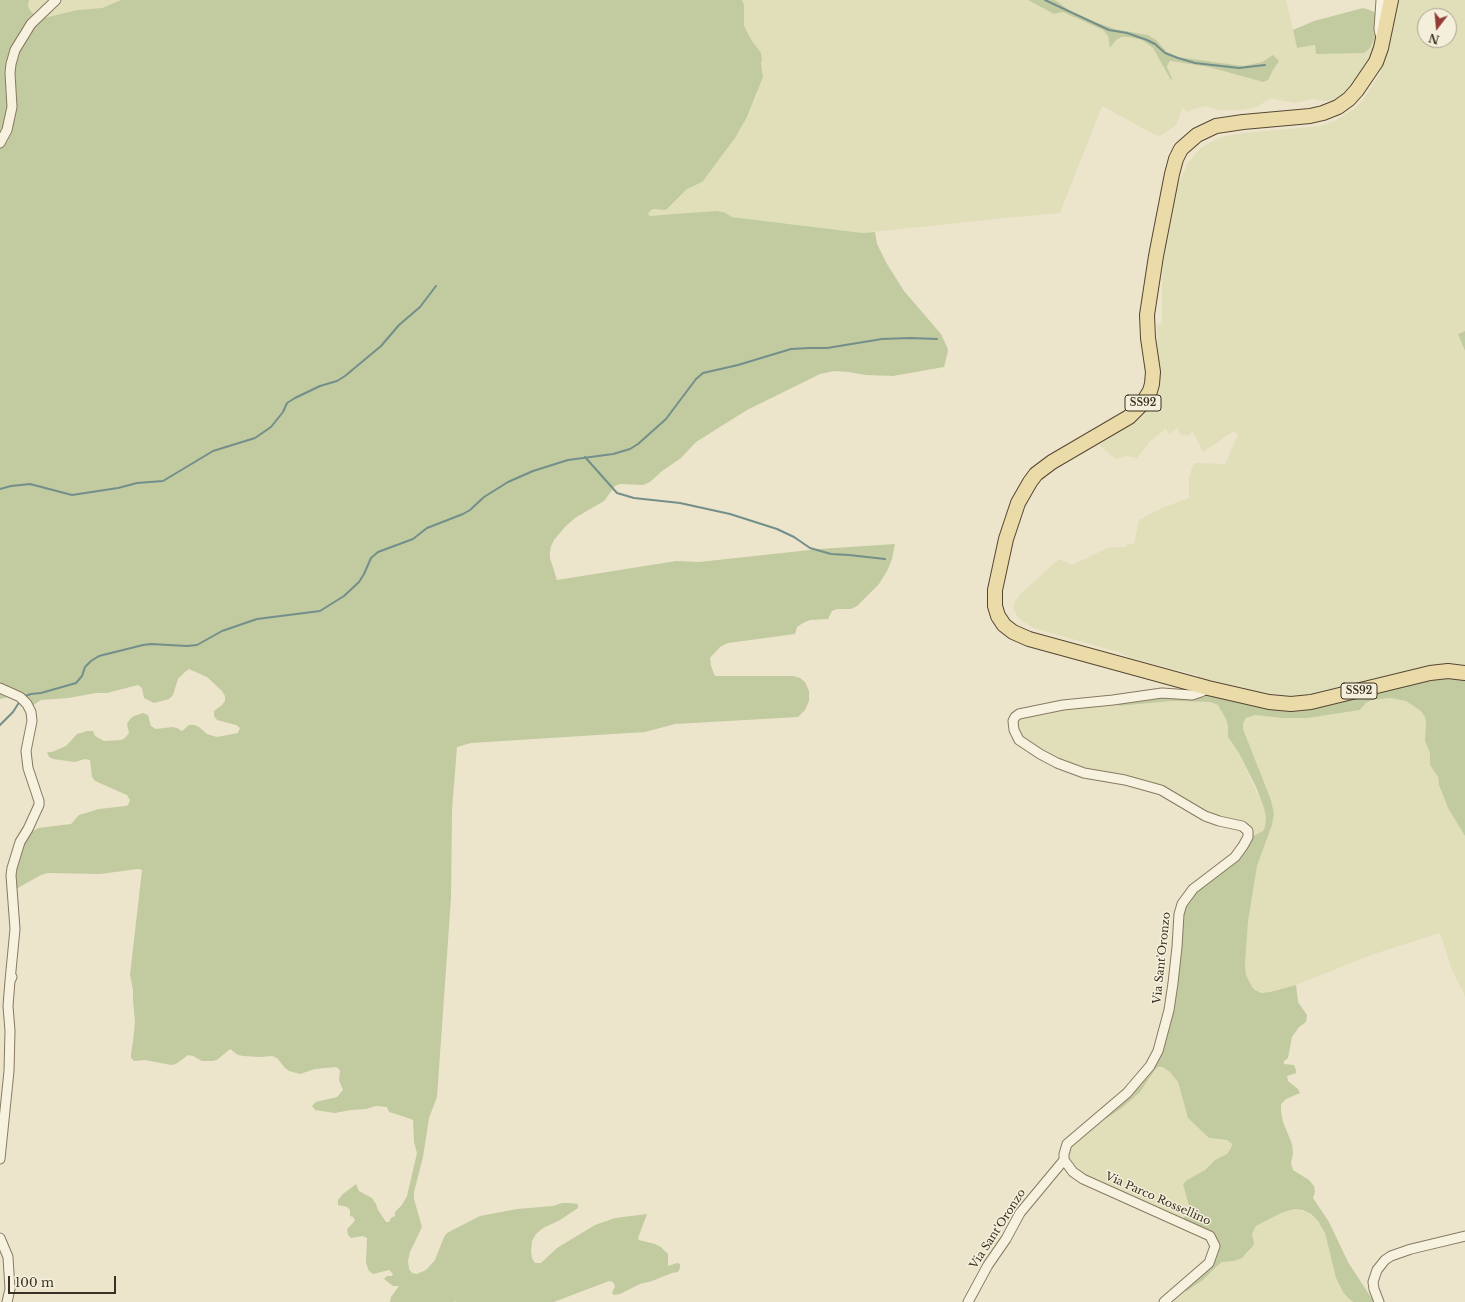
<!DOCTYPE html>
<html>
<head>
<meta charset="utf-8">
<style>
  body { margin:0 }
  #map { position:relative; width:1465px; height:1302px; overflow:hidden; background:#ece5cc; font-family:"Libre Baskerville",serif }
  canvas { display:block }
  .north { position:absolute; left:1417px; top:8px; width:40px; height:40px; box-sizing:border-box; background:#f4efdb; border:1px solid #aaa391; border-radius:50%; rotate:196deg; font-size:11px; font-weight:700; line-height:16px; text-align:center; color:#3a3023 }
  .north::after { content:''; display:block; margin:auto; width:14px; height:18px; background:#923c36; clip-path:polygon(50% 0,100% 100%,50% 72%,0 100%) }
  .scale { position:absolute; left:8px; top:1276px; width:108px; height:18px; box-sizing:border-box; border:2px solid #3a3023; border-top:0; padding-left:5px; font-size:12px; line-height:14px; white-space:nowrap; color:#3a3023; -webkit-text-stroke:3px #f4efdb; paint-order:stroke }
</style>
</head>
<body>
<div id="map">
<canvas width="1465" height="1302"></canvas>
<div class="north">N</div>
<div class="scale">100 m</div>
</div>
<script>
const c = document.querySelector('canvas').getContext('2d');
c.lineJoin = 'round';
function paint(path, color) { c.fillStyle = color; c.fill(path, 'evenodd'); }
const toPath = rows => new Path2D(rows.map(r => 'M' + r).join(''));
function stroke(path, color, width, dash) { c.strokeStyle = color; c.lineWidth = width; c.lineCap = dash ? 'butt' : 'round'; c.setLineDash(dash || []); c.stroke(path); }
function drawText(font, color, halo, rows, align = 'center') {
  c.font = font + ' "Libre Baskerville",serif'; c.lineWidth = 3; c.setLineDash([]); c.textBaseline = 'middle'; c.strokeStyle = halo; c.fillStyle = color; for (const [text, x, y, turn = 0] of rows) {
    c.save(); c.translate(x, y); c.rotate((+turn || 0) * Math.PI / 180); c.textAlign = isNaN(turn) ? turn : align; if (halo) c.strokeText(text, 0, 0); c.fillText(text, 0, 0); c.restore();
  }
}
const farmland = toPath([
  [29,0,51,0,34,15,28,6],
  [61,0,121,0,102,8,40,19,46,11],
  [742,0,1028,0,1054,14,1061,12,1067,13,1103,30,1108,36,1110,47,1116,40,1122,37,1129,37,1142,40,1153,48,1172,79,1167,67,1168,63,1172,61,1209,67,1263,82,1270,76,1273,70,1273,55,1262,62,1243,66,1189,59,1174,56,1167,52,1159,44,1144,34,1115,29,1098,23,1072,12,1055,0,1286,0,1297,48,1315,45,1316,54,1370,48,1374,39,1377,40,1366,66,1349,90,1339,99,1332,101,1324,101,1313,99,1294,103,1270,98,1259,106,1243,110,1219,110,1207,106,1197,108,1186,112,1183,107,1176,125,1159,137,1102,106,1060,213,1005,218,863,233,732,217,724,212,717,211,650,216,648,213,653,209,666,210,687,189,698,184,714,166,735,138,747,117,756,97,759,85,763,77,761,63,761,53,752,41,746,30,744,25,744,5],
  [1399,0,1465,0,1465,331,1458,334,1465,351,1465,668,1291,700,1201,682,1197,675,1134,659,1118,652,1034,628,1024,622,1017,616,1013,608,1015,601,1020,594,1059,559,1072,565,1110,547,1126,547,1128,544,1134,544,1139,520,1162,508,1189,498,1189,478,1193,465,1195,463,1225,464,1238,435,1234,431,1203,452,1193,432,1187,436,1185,434,1182,436,1177,428,1169,434,1166,429,1150,441,1137,458,1127,456,1116,459,1099,445,1138,419,1151,407,1157,395,1159,380,1157,325,1162,324,1162,279,1166,236,1177,186,1188,163,1200,149,1207,144,1221,137,1244,133,1321,126,1336,120,1354,109,1362,101,1381,72,1379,68,1393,9],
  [1425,16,1449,16,1449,40,1425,40],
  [1390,698,1406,701,1421,711,1425,717,1426,723,1425,741,1430,753,1430,765,1438,777,1439,785,1448,808,1465,836,1465,998,1463,991,1452,970,1440,933,1371,955,1296,985,1266,993,1255,990,1249,984,1246,975,1245,964,1248,922,1257,866,1272,825,1274,814,1271,800,1243,729,1243,722,1246,718,1255,715,1295,718,1360,710,1366,703,1371,700],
  [1172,701,1210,702,1216,703,1221,707,1226,719,1228,726,1228,733,1230,741,1239,753,1264,808,1266,818,1265,827,1263,831,1251,837,1251,834,1213,817,1169,791,1071,766,1021,738,1015,725,1020,716,1064,707,1118,702,1120,706],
  [1158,1067,1166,1069,1173,1075,1178,1082,1188,1118,1209,1138,1229,1141,1232,1146,1227,1154,1215,1160,1205,1170,1187,1180,1183,1184,1190,1210,1182,1220,1074,1170,1066,1154,1066,1150,1148,1081],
  [1294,1209,1307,1212,1318,1221,1325,1233,1336,1278,1348,1298,1353,1302,1167,1302,1180,1292,1194,1287,1203,1280,1216,1267,1222,1262,1234,1261,1247,1254,1253,1246,1254,1243,1252,1234,1256,1226,1281,1213]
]);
const green = toPath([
  [0,0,29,0,28,6,30,10,34,15,40,19,78,10,102,8,121,0,742,0,744,5,744,25,746,30,752,41,761,53,762,60,761,63,763,77,747,117,735,138,703,181,698,184,687,189,666,210,653,209,650,211,648,214,650,216,674,214,716,211,724,212,732,217,764,221,863,233,875,232,877,244,887,264,904,291,941,334,947,347,948,351,944,367,893,376,865,375,849,372,834,371,820,374,747,410,696,442,681,458,662,471,650,482,643,485,620,484,615,486,604,501,575,518,565,527,554,540,551,546,550,552,550,558,557,580,676,561,699,562,819,549,895,544,892,559,887,571,879,584,857,606,851,609,837,609,832,611,828,619,810,620,803,623,797,627,795,634,728,643,720,647,710,658,711,666,715,676,793,676,800,678,805,682,809,691,809,701,805,710,798,717,675,724,645,732,471,743,457,747,452,810,451,898,437,1097,429,1118,423,1157,414,1192,414,1199,422,1227,410,1252,408,1261,409,1269,412,1273,417,1274,426,1270,435,1260,444,1237,447,1233,480,1216,517,1209,553,1206,562,1203,570,1203,578,1204,578,1208,560,1220,543,1228,536,1234,532,1241,531,1251,532,1258,535,1263,541,1263,557,1248,595,1225,615,1218,647,1214,638,1238,639,1240,655,1244,661,1247,668,1254,668,1266,677,1263,680,1264,680,1268,678,1272,672,1273,652,1281,640,1284,620,1294,614,1295,612,1293,615,1286,613,1282,609,1281,554,1302,456,1302,454,1301,454,1302,390,1302,391,1297,399,1286,393,1286,384,1279,387,1276,392,1276,393,1274,389,1270,373,1274,369,1271,366,1263,367,1238,363,1236,351,1238,348,1235,347,1229,353,1223,355,1220,353,1217,350,1216,350,1210,347,1207,338,1205,338,1200,343,1194,356,1184,359,1191,372,1198,376,1204,378,1210,386,1222,389,1222,391,1218,395,1216,395,1212,402,1205,407,1196,417,1153,414,1142,413,1120,402,1116,389,1112,387,1107,376,1106,366,1109,351,1110,335,1113,315,1110,312,1106,316,1102,337,1097,343,1090,339,1080,340,1070,336,1067,315,1069,300,1074,289,1071,285,1068,277,1058,272,1056,260,1057,243,1056,238,1055,230,1049,217,1060,212,1061,202,1061,193,1056,188,1055,176,1064,171,1065,145,1060,134,1061,131,1058,131,1053,133,1042,135,1021,133,1000,133,990,130,975,142,870,138,869,100,874,48,873,41,875,16,889,16,865,28,834,38,828,71,824,79,815,99,809,126,806,128,805,130,800,127,795,95,781,92,777,90,760,85,759,75,762,53,759,49,757,47,752,52,752,66,746,77,734,87,731,93,731,95,736,104,741,121,740,125,738,129,733,127,724,130,719,134,716,143,713,148,715,151,726,156,729,172,727,177,728,182,731,189,725,194,725,199,727,207,734,217,737,238,733,240,728,236,725,217,720,214,716,214,711,222,705,225,701,225,696,222,691,207,677,189,669,185,672,178,679,173,695,169,699,154,703,144,698,142,688,138,685,107,693,96,693,68,698,41,700,32,706,14,696,0,699],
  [1028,0,1055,0,1072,12,1098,23,1115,29,1148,35,1156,40,1167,52,1178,57,1243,66,1262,62,1273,55,1279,61,1273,70,1268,80,1263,82,1209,67,1170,61,1168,64,1167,67,1172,79,1171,80,1153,48,1142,40,1129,37,1122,37,1116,40,1110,48,1108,36,1103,30,1063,12,1054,14],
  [1363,8,1370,10,1376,13,1376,34,1370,48,1364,53,1316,54,1315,45,1297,48,1293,30,1314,21],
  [1465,331,1465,351,1458,334],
  [1465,677,1465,836,1448,808,1439,785,1438,777,1430,765,1430,753,1425,741,1426,723,1425,717,1421,711,1406,701,1390,698,1372,700,1366,703,1360,710,1307,718,1283,718,1255,715,1246,718,1243,723,1243,729,1271,800,1274,814,1272,825,1257,866,1248,922,1245,964,1246,975,1252,987,1255,990,1262,993,1270,992,1296,985,1298,1002,1307,1015,1306,1022,1299,1027,1292,1037,1288,1058,1284,1061,1284,1064,1294,1065,1296,1070,1296,1073,1287,1076,1288,1081,1298,1089,1300,1093,1286,1099,1281,1104,1281,1112,1283,1122,1292,1144,1293,1153,1291,1163,1293,1170,1309,1180,1314,1186,1315,1192,1313,1198,1329,1222,1348,1262,1374,1302,1353,1302,1348,1298,1343,1292,1336,1278,1325,1233,1318,1221,1311,1214,1303,1210,1294,1209,1281,1213,1256,1226,1252,1234,1254,1243,1253,1246,1242,1258,1234,1261,1222,1262,1216,1267,1203,1280,1187,1291,1180,1292,1207,1268,1217,1246,1182,1220,1190,1210,1183,1184,1187,1180,1205,1170,1215,1160,1227,1154,1231,1148,1232,1144,1227,1140,1209,1138,1188,1118,1178,1082,1170,1072,1162,1067,1158,1067,1155,1070,1140,1092,1122,1108,1107,1118,1102,1118,1156,1059,1184,905,1251,837,1263,831,1265,827,1266,818,1264,808,1256,787,1239,753,1228,737,1228,726,1226,719,1218,705,1210,702,1172,701,1119,706,1118,702,1153,697,1213,692,1256,703,1417,679]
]);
const stream = toPath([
  [1045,0,1109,30,1127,33,1147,40,1155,44,1165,53,1178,58,1195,63,1239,68,1265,65],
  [585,457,617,493,634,498,680,503,730,514,777,529,794,537,810,548,831,554,849,555,885,559],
  [0,489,11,486,30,484,72,495,118,488,137,483,163,481,213,451,255,438,271,427,283,412,287,403,295,398,320,386,337,381,345,376,381,346,399,325,420,307,436,286],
  [25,696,31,694,41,693,76,683,82,676,85,667,91,661,99,656,143,645,151,644,187,646,197,645,222,631,257,619,320,611,344,596,359,582,364,574,371,558,378,552,413,539,427,528,463,514,470,510,484,497,508,482,533,471,568,460,613,454,630,449,638,444,666,419,696,379,703,373,738,365,791,349,809,348,827,348,882,339,910,338,937,339],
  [0,725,13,712,20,701]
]);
const street = toPath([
  [1380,34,1379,29,1381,0],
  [0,143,7,130,12,107,10,73,11,64,15,50,31,24,56,0],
  [0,688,20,697,27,704,31,712,32,721,26,751,28,768,39,801,39,805,28,829,20,842,12,868,11,875,15,929,10,981],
  [0,1159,9,1071,10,1031,8,1006,10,981,12,977],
  [1064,1160,1073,1172,1083,1179,1210,1236,1215,1246,1209,1263,1164,1302],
  [0,1238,8,1257,10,1289,7,1302],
  [968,1302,988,1265,1006,1239,1020,1213,1064,1160,1064,1154,1067,1144,1127,1093,1150,1066,1158,1051,1169,1010,1173,983,1177,947,1179,914,1182,904,1193,889,1235,857,1243,846,1248,837,1248,831,1242,826,1219,821,1205,816,1161,790,1125,780,1084,773,1057,763,1040,754,1019,740,1014,730,1013,721,1015,717,1019,714,1063,705,1113,700,1162,693,1192,695,1201,692,1208,688],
  [1379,1302,1374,1289,1373,1282,1377,1270,1385,1260,1391,1256,1411,1249,1465,1236]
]);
const primary = toPath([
  [1391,0,1381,48,1376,62,1357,90,1349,99,1338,107,1323,113,1310,116,1243,122,1216,126,1197,135,1181,149,1176,159,1172,174,1156,256,1147,315,1148,338,1153,372,1152,384,1150,391,1142,404,1129,417,1052,462,1036,474,1030,482,1018,503,1006,539,995,590,995,606,998,616,1004,625,1013,632,1029,639,1208,688,1269,702,1291,704,1311,702,1430,673,1448,671,1465,673]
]);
const shields = [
  [1143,403,36],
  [1359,691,36]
];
const shieldNames = [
  ["SS92",1143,403],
  ["SS92",1359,691]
];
const streetNames = [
  ["Via Sant'Oronzo",1162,958,-84],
  ["Via Parco Rossellino",1158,1199,24],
  ["Via Sant'Oronzo",998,1229,-57]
];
paint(farmland, '#e1deba');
paint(green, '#c2caa0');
stroke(stream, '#738f8a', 2);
stroke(street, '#887961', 11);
stroke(primary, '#564734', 16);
stroke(street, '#f7f2df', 9);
stroke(primary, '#eadba8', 14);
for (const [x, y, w] of shields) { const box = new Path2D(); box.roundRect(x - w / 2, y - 8, w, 16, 3); c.fillStyle = '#f4efdb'; c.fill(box); stroke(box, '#3a3023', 1); }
drawText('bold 10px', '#3a3023', null, shieldNames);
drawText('11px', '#3a3023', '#f4efdb', streetNames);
</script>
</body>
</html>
